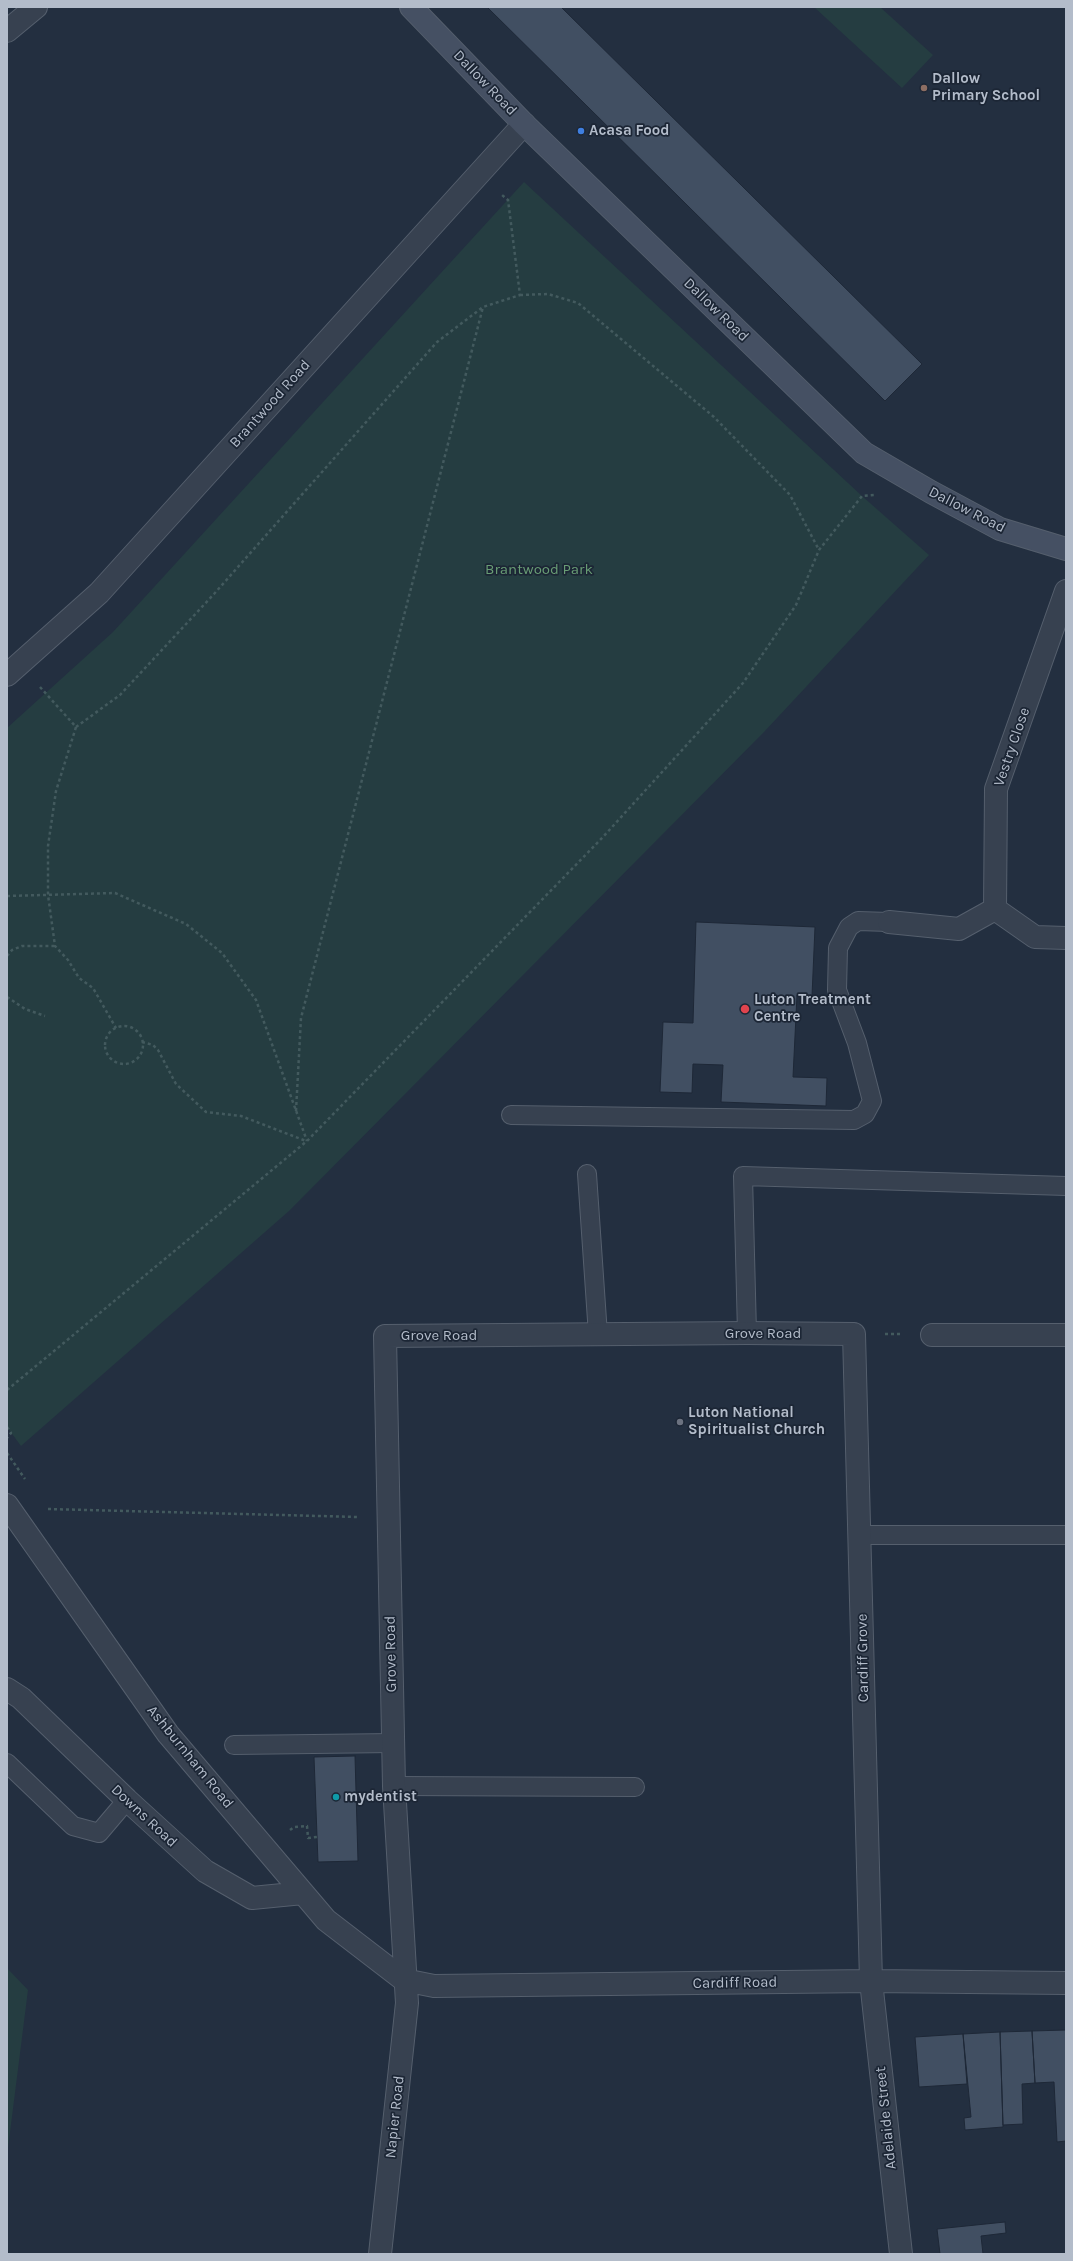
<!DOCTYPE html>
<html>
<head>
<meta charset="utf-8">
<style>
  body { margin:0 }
  #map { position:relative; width:1073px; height:2261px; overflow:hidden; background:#232f40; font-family:Karla,sans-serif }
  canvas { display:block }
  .frame { position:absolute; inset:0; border:8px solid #b3bcca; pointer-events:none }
</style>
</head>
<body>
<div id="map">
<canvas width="1073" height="2261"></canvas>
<div class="frame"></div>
</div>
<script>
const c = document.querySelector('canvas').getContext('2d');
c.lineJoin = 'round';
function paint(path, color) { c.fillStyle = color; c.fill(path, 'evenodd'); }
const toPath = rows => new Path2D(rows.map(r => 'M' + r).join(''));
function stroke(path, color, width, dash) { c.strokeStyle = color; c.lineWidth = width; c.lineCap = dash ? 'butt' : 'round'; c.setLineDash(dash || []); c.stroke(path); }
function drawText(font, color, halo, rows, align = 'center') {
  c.font = font + ' Karla,sans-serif'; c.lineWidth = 3.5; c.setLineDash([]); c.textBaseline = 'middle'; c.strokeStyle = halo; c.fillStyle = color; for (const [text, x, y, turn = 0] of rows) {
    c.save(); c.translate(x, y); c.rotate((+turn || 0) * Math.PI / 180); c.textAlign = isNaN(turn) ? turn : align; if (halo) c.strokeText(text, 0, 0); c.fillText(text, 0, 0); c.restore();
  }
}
const green = toPath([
  [814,7,880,7,933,55,902,88],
  [524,182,862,496,929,555,764,732,289,1211,21,1446,7,1427,7,728,113,632],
  [7,1968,28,1990,7,2156]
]);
const building = toPath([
  [487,7,561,7,922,364,885,401,487,7],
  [696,922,815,927,812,996,797,995,793,1077,827,1078,826,1106,721,1102,723,1065,693,1064,692,1093,660,1092,663,1022,693,1023,696,922],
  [355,1756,358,1861,318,1862,314,1757,355,1756],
  [1066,2030,1066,2141,1057,2142,1054,2082,1035,2083,1032,2031,1066,2030],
  [1032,2031,1035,2083,1022,2084,1023,2124,1003,2125,1000,2032,1032,2031],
  [1000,2032,1003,2127,965,2130,964,2118,971,2117,963,2034,1000,2032],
  [963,2034,967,2084,919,2087,915,2037,963,2034],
  [1005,2222,1006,2233,981,2236,983,2254,940,2254,937,2229,1005,2222]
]);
const path = toPath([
  [520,295,548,294,578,303,714,417,790,495,819,550],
  [40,687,76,727,56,791,48,846,48,895,55,946,68,960,79,978,93,988,116,1028],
  [76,727,120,695,214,594,437,342,483,307,520,295,508,200,502,195],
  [7,896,115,893,186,924,222,953,256,1000,307,1141],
  [7,956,12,950,22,946,55,946],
  [7,997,25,1009,45,1016],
  '105 1045a19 19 0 1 1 38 0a19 19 0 1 1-38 0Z',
  [142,1042,153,1045,158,1050,176,1084,206,1112,241,1116,306,1141],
  [296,1111,301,1018,483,307],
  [885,1334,902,1334],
  [7,1390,307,1141,603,837,743,683,796,605,819,550,862,496,874,495],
  [7,1427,11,1433,7,1438],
  [7,1453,25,1479],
  [48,1509,358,1517],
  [290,1830,294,1827,307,1826,308,1838,317,1837]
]);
const lane = toPath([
  [511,1115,854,1120,865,1114,872,1101,857,1043,837,990,838,948,849,927,858,921,889,922],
  [587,1174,598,1335],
  [747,1333,743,1176,1066,1186],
  [860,1535,1066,1535],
  [234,1745,393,1743],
  [7,1763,73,1826,99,1833,127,1800],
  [394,1786,635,1787]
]);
const street = toPath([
  [7,31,36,7],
  [7,675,99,593,524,124],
  [995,909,1035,937,1066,938],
  [889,922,959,929,995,909,996,789,1066,591],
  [932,1335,1066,1335],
  [7,1505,168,1734,326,1920,404,1980,434,1986,871,1981,1066,1983],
  [7,1689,21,1698,127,1800,205,1871,252,1898,303,1893],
  [380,2254,407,2003,394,1786,385,1336,747,1333,854,1334,871,1981,901,2254]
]);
const secondary = toPath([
  [411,7,524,124,864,453,931,492,1000,529,1066,549]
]);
const markers = [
  [924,88,4,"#8d6e63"],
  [581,131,4,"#3f7fe0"],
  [745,1009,5,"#e0444e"],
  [680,1422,4,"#6b7280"],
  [336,1797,4,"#0f9aa8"]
];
const poiNames = [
  ["Dallow",932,79],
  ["Primary School",932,96],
  ["Acasa Food",589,131],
  ["Luton Treatment",754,1000],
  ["Centre",754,1017],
  ["Luton National",688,1413],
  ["Spiritualist Church",688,1430],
  ["mydentist",344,1797]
];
const streetNames = [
  ["Dallow Road",485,83,46],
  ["Dallow Road",716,310,44],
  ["Brantwood Road",270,404,-48],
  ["Dallow Road",967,510,27],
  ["Vestry Close",1012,747,-71],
  ["Grove Road",763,1334],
  ["Grove Road",439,1336],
  ["Grove Road",391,1654,-91],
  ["Cardiff Grove",863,1658,-91],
  ["Ashburnham Road",190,1757,51],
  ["Downs Road",144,1816,43],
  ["Cardiff Road",735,1983,-1],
  ["Napier Road",395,2117,-84],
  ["Adelaide Street",886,2118,-96]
];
const parkNames = [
  ["Brantwood Park",539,570]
];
paint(green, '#253d41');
paint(building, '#414f62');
stroke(building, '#1e2837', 1);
stroke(lane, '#555f6d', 20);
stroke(street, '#555f6d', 24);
stroke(secondary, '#555f6d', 24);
stroke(path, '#435a5e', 2.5, [3, 3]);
stroke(lane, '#374150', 18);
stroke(street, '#374150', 22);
stroke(secondary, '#455063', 22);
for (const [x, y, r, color] of markers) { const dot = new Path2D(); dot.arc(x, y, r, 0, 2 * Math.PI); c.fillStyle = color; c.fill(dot); stroke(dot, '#1c2635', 1.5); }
drawText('bold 15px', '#b3bcca', '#1c2635', poiNames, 'left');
drawText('15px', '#b3bcca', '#1c2635', streetNames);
drawText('15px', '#699d75', '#1c2635', parkNames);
</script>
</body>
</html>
